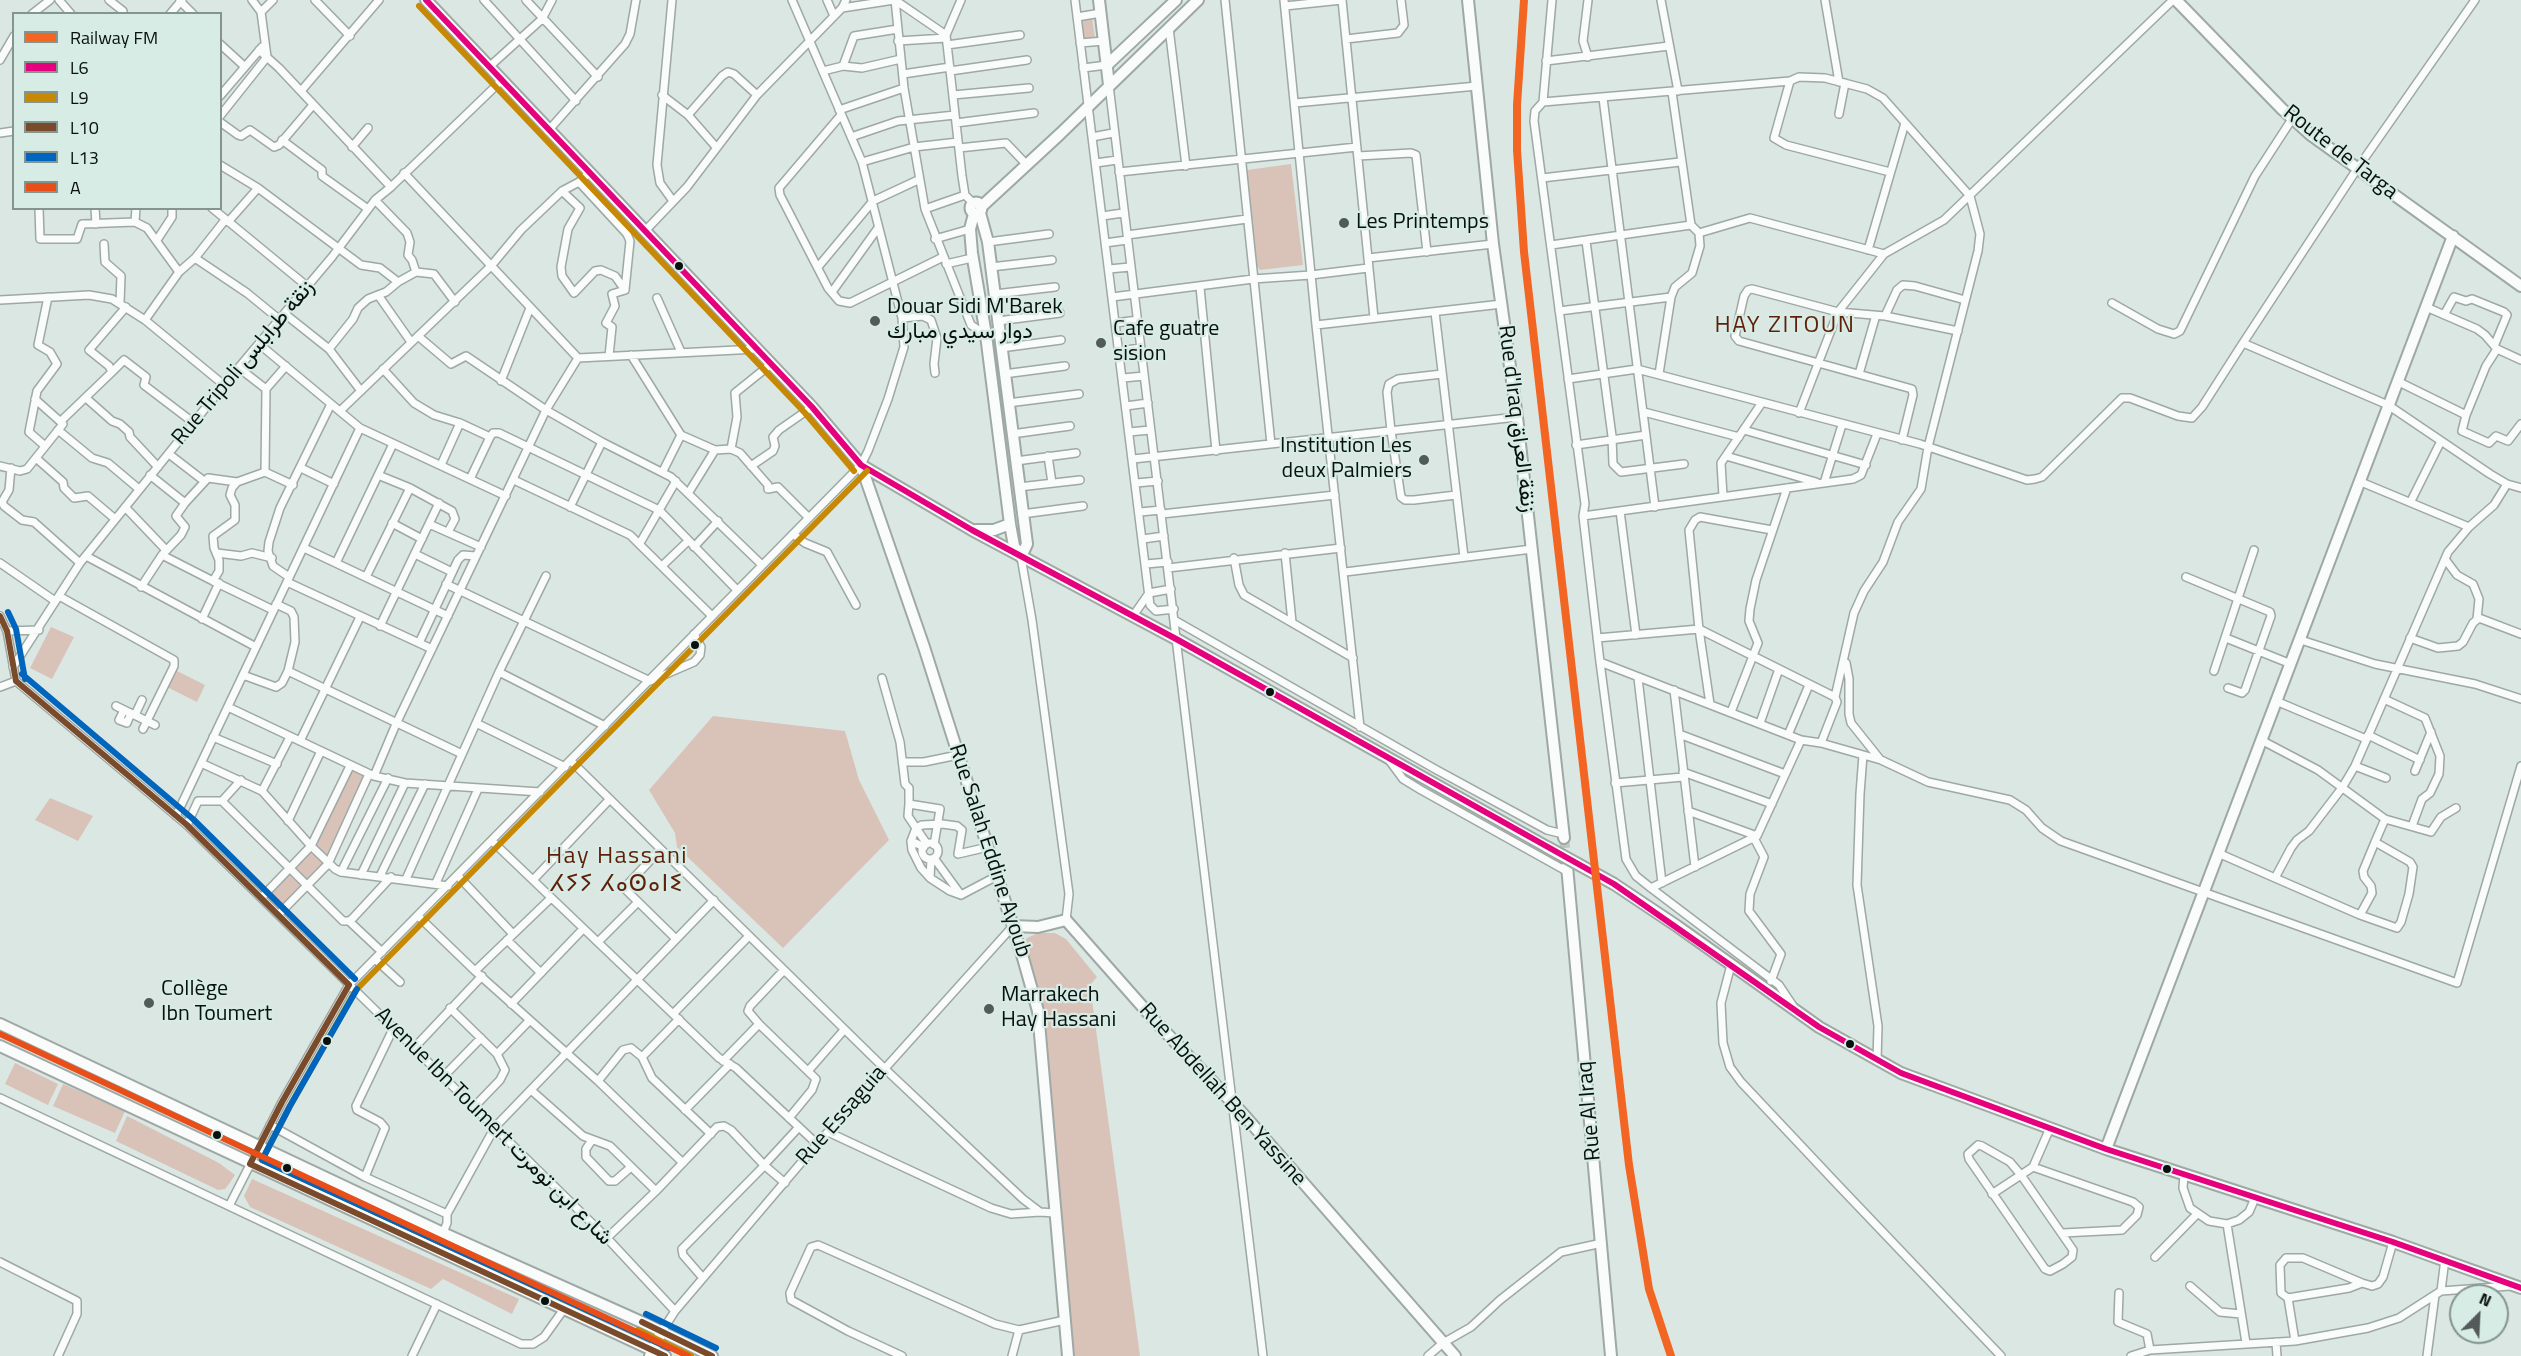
<!DOCTYPE html>
<html>
<head>
<meta charset="utf-8">
<style>
  body { margin:0 }
  #map { position:relative; width:2521px; height:1356px; overflow:hidden; background:#dbe7e3; font-family:"Titillium Web",sans-serif }
  canvas { display:block }
  .legend { position:absolute; left:12px; top:12px; width:210px; height:198px; box-sizing:border-box; background:#d6ece5; border:2px solid #84948f; margin:0; padding:8px 10px; list-style:none; font-size:18px; color:#09100e }
  .legend li { display:flex; align-items:center; gap:12px; height:30px }
  .legend b { width:30px; border:2px solid #84948f }
  .north { position:absolute; left:2449px; top:1284px; width:60px; height:60px; box-sizing:border-box; background:#d6ece5; border:2px solid #84948f; border-radius:50%; rotate:24deg; font-size:16px; font-weight:700; line-height:24px; text-align:center; color:#09100e }
  .north::after { content:''; display:block; margin:auto; width:21px; height:27px; background:#525b59; clip-path:polygon(50% 0,100% 100%,50% 72%,0 100%) }
</style>
</head>
<body>
<div id="map">
<canvas width="2521" height="1356"></canvas>
<ul class="legend">
<li><b style="height:8px;background:#f26522"></b>Railway FM</li>
<li><b style="height:8px;background:#e5007d"></b>L6</li>
<li><b style="height:8px;background:#c78803"></b>L9</li>
<li><b style="height:8px;background:#7a4b2a"></b>L10</li>
<li><b style="height:8px;background:#0065bd"></b>L13</li>
<li><b style="height:8px;background:#e94e19"></b>A</li>
</ul>
<div class="north">N</div>
</div>
<script>
const c = document.querySelector('canvas').getContext('2d');
c.lineJoin = 'round';
function paint(path, color) { c.fillStyle = color; c.fill(path, 'evenodd'); }
const toPath = rows => new Path2D(rows.map(r => 'M' + r).join(''));
function stroke(path, color, width, dash) { c.strokeStyle = color; c.lineWidth = width; c.lineCap = dash ? 'butt' : 'round'; c.setLineDash(dash || []); c.stroke(path); }
function drawText(font, color, halo, rows, align = 'center') {
  c.font = font + ' "Titillium Web",Vazirmatn,"Noto Sans Tifinagh",sans-serif'; c.lineWidth = 4.5; c.setLineDash([]); c.textBaseline = 'middle'; c.strokeStyle = halo; c.fillStyle = color; for (const [text, x, y, turn = 0] of rows) {
    c.save(); c.translate(x, y); c.rotate((+turn || 0) * Math.PI / 180); c.textAlign = isNaN(turn) ? turn : align; if (halo) c.strokeText(text, 0, 0); c.fillText(text, 0, 0); c.restore();
  }
}
const green = toPath([
  [1092,17,1095,38,1082,39,1080,19],
  [1291,164,1303,265,1260,270,1256,265,1247,170],
  [51,627,74,637,52,679,30,668],
  [175,670,205,685,197,702,167,687],
  [713,716,845,731,859,780,889,840,783,948,677,847,675,833,649,790],
  [351,769,368,776,326,860,314,846],
  [50,798,93,816,78,841,35,820],
  [311,851,323,863,306,882,291,872],
  [289,875,302,886,279,908,267,895],
  [1038,933,1055,933,1066,939,1097,977,1090,985,1140,1356,1071,1356,1040,1007,1022,946,1027,938],
  [15,1063,58,1084,48,1105,5,1084],
  [63,1084,125,1111,115,1133,53,1106],
  [127,1116,219,1163,235,1175,229,1184,225,1189,218,1190,116,1141],
  [252,1179,519,1299,512,1314,443,1279,431,1289,250,1207,244,1196]
]);
const secondaryTunnel = toPath([
  [1564,838,1567,866]
]);
const street = toPath([
  [59,0,71,14],
  [109,0,123,11,123,14],
  [315,0,350,36],
  [484,0,576,101],
  [526,0,598,77],
  [672,0,657,165,660,183,673,201],
  [827,0,834,16],
  [895,0,904,88,925,209,971,325,986,335,999,334],
  [895,0,946,35],
  [961,0,946,35,962,176,965,195,973,203],
  [1075,0,1150,605,1156,611,1174,609],
  [1225,0,1271,444],
  [1284,0,1316,325,1360,727],
  [1342,0,1374,318],
  [1552,0,1543,102,1535,111,1534,121,1585,504,1583,516,1600,662,1801,740,1821,743,1881,760,1928,782,2010,800,2026,810,2042,828,2061,841,2457,983,2521,766],
  [1661,0,1678,91],
  [1825,0,1839,82],
  [2475,0,2357,169,2243,343,2388,405,2490,474,2507,484,2521,488],
  [180,1,193,14],
  [1285,6,1342,0],
  [842,8,894,0],
  [261,12,273,0],
  [32,14,50,0],
  [170,14,182,0],
  [1077,17,1101,13],
  [1169,28,1186,166],
  [1346,39,1398,33,1404,25,1401,0],
  [898,41,946,38],
  [1080,43,1104,41],
  [220,44,244,66],
  [947,45,1020,35],
  [259,50,279,68,391,187],
  [1588,57,1583,41,1588,0],
  [0,60,14,36],
  [1546,61,1669,46],
  [843,66,854,36,898,29],
  [489,67,542,19,552,0],
  [1083,68,1107,65],
  [823,71,843,66,862,68,901,59],
  [950,71,1027,60],
  [903,74,950,67],
  [1790,81,1774,138,1786,145,1890,172],
  [1109,85,1263,1356],
  [301,91,379,0],
  [662,95,688,115,716,147],
  [953,95,1029,88],
  [220,96,262,47],
  [1603,98,1655,507],
  [1543,102,1790,81,1799,77,1825,78,1867,89,1883,98,1970,196,1980,234,1978,251,1928,447,1921,489,1898,522,1883,562,1864,591,1854,613,1835,697],
  [1295,103,1477,86],
  [839,110,904,88],
  [1839,114,1845,83],
  [688,115,722,76,728,72,734,74,757,95],
  [841,115,779,188,780,195,828,288,839,301,850,303,943,257],
  [220,116,267,57,261,12,252,0],
  [220,122,238,135,241,136,250,130,274,147,279,145,313,105],
  [956,123,1034,113],
  [548,131,625,44,630,34,636,0],
  [0,133,14,131],
  [851,137,898,121,955,115],
  [1092,137,1113,133],
  [282,140,322,170,322,176,368,209],
  [352,147,368,128],
  [959,148,1006,143,1027,165],
  [1358,156,1411,153,1416,155,1427,252],
  [862,162,914,147,958,142],
  [1096,163,1117,160],
  [220,165,258,188,361,265,380,268,398,282,386,292,378,295],
  [1119,172,1357,147],
  [404,173,578,358],
  [589,173,579,182,562,191,580,208,568,229,561,267,562,276,574,293,595,271,601,270,615,276,625,290],
  [1542,178,1680,162],
  [579,182,627,234,630,241,625,290,612,294,615,306,606,323,612,327,609,356],
  [375,200,407,233,410,242,408,255,412,260,416,272],
  [39,208,40,239,77,239,82,224,135,222,147,228,179,272,145,320],
  [95,208,96,224],
  [212,208,308,287],
  [925,209,965,195],
  [1102,216,1123,213],
  [135,222,136,208],
  [228,222,258,188],
  [645,231,687,187,757,95,842,8,846,0],
  [1699,233,1750,218,1884,254],
  [1127,235,1247,219],
  [935,239,970,229],
  [157,240,172,217,172,208],
  [1586,241,1612,436,1613,464,1621,472,1684,464],
  [988,242,1049,234],
  [1105,243,1127,240],
  [104,244,105,262,121,276,120,303],
  [1551,245,1691,225],
  [1868,250,1905,123],
  [195,258,247,293,280,320],
  [1368,258,1493,244],
  [946,264,972,258],
  [818,267,873,201,918,180],
  [991,267,1052,260],
  [1109,269,1130,267],
  [179,272,195,258,225,220],
  [398,282,416,272,434,274,455,302],
  [1200,287,1216,451],
  [832,292,878,228],
  [995,294,1055,287],
  [1112,297,1253,279,1311,275,1368,268],
  [657,298,681,352],
  [0,300,89,295,112,299,145,320,224,385],
  [2112,303,2158,329,2174,334,2180,331,2255,176,2292,119],
  [2426,307,2477,329,2485,335,2497,349,2521,360],
  [1559,311,1671,297],
  [1435,312,1464,557],
  [285,314,329,349,361,391],
  [2444,315,2454,297,2466,301,2472,299,2504,312,2507,315,2495,344],
  [1885,316,1897,290,1903,285,1915,286,1965,300],
  [902,318,923,316,931,320,937,338,934,364,935,373],
  [998,321,1060,313],
  [1115,323,1138,320],
  [1316,325,1502,304],
  [418,336,451,364,466,356,546,410,602,442,671,477,762,565],
  [259,344,360,428,506,496],
  [1001,348,1061,340],
  [329,349,353,319,358,308,368,299,378,295,411,342],
  [1119,351,1141,348],
  [631,355,681,435,715,450,731,449,740,453,768,485,768,489,778,487,809,518],
  [286,366,266,389,265,472,293,485],
  [239,368,266,389],
  [383,369,414,403,434,415,460,423,490,437],
  [112,372,124,360,146,377,144,385,194,423],
  [1004,374,1065,366],
  [1442,374,1398,379,1389,384,1387,392,1391,431,1401,497,1405,500,1414,500,1456,495],
  [1659,374,1671,297,1675,287,1692,273,1700,246,1699,233,1691,225,1672,92],
  [1859,374,1876,315],
  [1123,378,1144,376],
  [1568,379,1637,369,1920,444,2027,480,2035,479,2042,477,2122,398,2130,398,2178,416,2192,418,2202,407,2243,343],
  [501,381,530,308],
  [2397,381,2466,415,2462,431,2489,443,2496,436,2508,441,2521,424],
  [86,398,112,421,120,424,129,432,130,437,158,467],
  [1008,403,1079,394],
  [1126,406,1148,403],
  [340,411,491,266,521,230,562,191],
  [1644,412,1739,437],
  [1799,413,1838,312,1884,254,1944,220,2173,0],
  [2466,415,2486,366,2497,349],
  [61,421,112,372,109,366,89,350,126,307],
  [58,430,92,458,108,463,139,489],
  [1744,430,1866,465],
  [1129,432,1150,430],
  [1012,434,1070,426],
  [1902,440,1913,395,1912,389,1739,341,1735,336,1744,296,1748,290,1752,289,1838,312,1885,316,1958,331],
  [1576,445,1646,435],
  [45,446,29,432,37,391,57,364,50,352,38,345,48,297],
  [731,449,737,417,735,393,771,364],
  [169,454,204,481],
  [1048,456,1052,483],
  [1726,456,1816,482],
  [36,458,63,482,64,488,74,498,88,496,115,519],
  [1133,459,1517,417],
  [1016,461,1076,453],
  [441,465,460,423],
  [0,466,20,471,27,469,63,424,35,399],
  [751,466,773,451,775,446,773,437,779,430,812,407],
  [11,468,9,490,2,502,4,506,22,520,34,522,80,563],
  [301,468,334,484],
  [663,471,681,435],
  [378,475,410,488,452,511,455,519,448,532],
  [470,479,490,437,493,433,499,433,659,510,737,590],
  [514,480,630,535,712,616],
  [2361,482,2469,527],
  [1136,483,1158,481],
  [1824,483,1842,425],
  [1019,487,1080,480],
  [689,492,715,450],
  [1723,496,1721,463,1761,404],
  [2411,501,2440,443],
  [185,503,208,478,237,482],
  [125,507,166,550],
  [570,507,602,442],
  [1620,511,1636,635],
  [1140,512,1161,510],
  [1022,514,1083,506],
  [1162,514,1335,495],
  [1583,516,1853,479,1861,475,1877,434],
  [392,523,422,539],
  [429,524,481,547],
  [793,534,805,543,827,552,856,605],
  [1143,539,1164,536],
  [640,543,676,481],
  [694,547,718,521],
  [304,548,448,616],
  [217,553,241,556,252,553,272,558],
  [1285,553,1292,622],
  [415,554,452,572],
  [162,555,213,581,219,571,219,560,214,548,213,536,235,520,235,505,230,495,232,488,237,482,265,472],
  [86,556,256,647],
  [1021,557,1032,620,1069,894,1066,920],
  [1234,558,1239,585,1244,595,1353,658],
  [2445,559,2457,575,2473,584,2479,599,2477,619],
  [0,563,55,601],
  [336,563,393,444],
  [1146,564,1168,562],
  [662,566,688,541],
  [1168,568,1341,548],
  [1345,572,1532,549],
  [289,577,273,566,268,551,269,542,280,508,331,404],
  [366,577,410,488],
  [2186,577,2270,612,2271,616,2245,690,2242,693,2228,688],
  [213,581,273,610],
  [287,582,432,649],
  [446,584,650,681,694,662,700,655,701,647,694,634],
  [141,587,162,555,181,535,185,527,176,516,185,503,150,475],
  [59,596,174,660,174,666,143,729],
  [276,604,291,611,294,617,295,642,288,671],
  [0,616,7,631,16,681],
  [1133,616,1149,593,1171,589],
  [202,619,219,583],
  [1176,621,1435,769,1547,830,1563,834],
  [380,626,439,503],
  [7,631,39,630],
  [1597,638,1699,629,1835,697,1837,702,1821,743],
  [2226,638,2291,664],
  [2410,638,2438,648,2458,646,2463,642,2473,623,2479,618,2521,634],
  [2301,640,2375,664,2475,684,2521,699],
  [419,643,458,560,463,555,476,556],
  [1600,662,1626,859,1636,876,1651,888,1757,836,1801,740],
  [1846,663,1849,679,1849,714,1851,723,1879,758],
  [13,667,80,563,224,385,332,257,375,200,391,187,501,81],
  [2214,671,2254,550],
  [499,672,605,726],
  [243,675,276,687,282,683,288,671,462,754],
  [882,678,900,742,905,784,909,788,909,804,940,809,934,845],
  [1638,678,1662,883],
  [16,681,187,825,607,1238,675,1311],
  [0,687,16,681],
  [1674,690,1695,867],
  [2384,699,2425,718,2440,756,2439,774,2430,793,2422,799,2412,826],
  [2276,701,2366,739],
  [1710,704,1699,629,1689,530,1695,520,1700,517,1772,530],
  [116,706,155,725],
  [228,707,374,776,396,724,546,410,578,358,757,349],
  [124,710,119,720,127,723,131,713],
  [1731,712,1758,643,1749,621,1750,609,1756,580,1787,488],
  [135,715,142,700],
  [476,723,565,767],
  [1760,723,1779,669],
  [1679,734,1785,774],
  [1788,735,1809,685],
  [2368,735,2420,760],
  [213,737,277,764],
  [2261,740,2318,770,2385,819,2431,832,2441,817,2456,808],
  [300,741,360,617],
  [1863,755,1860,794,1857,885,1878,1026,1877,1061],
  [1389,760,1403,779,1421,790,1568,872],
  [571,761,884,1068,1023,1199,1040,1212,1054,1213],
  [903,762,924,762,958,755],
  [201,763,262,791,311,846,335,869,341,872,448,886],
  [2355,766,2386,778],
  [2415,771,2431,732],
  [1683,772,1772,804],
  [374,776,405,783,540,792],
  [241,780,222,801,343,921,349,921,353,918,391,877],
  [1615,783,1683,777],
  [262,791,290,737],
  [909,804,908,816,916,828,922,825,942,824,957,826,962,830,958,854,988,847],
  [1688,811,1757,836],
  [176,816,360,428],
  [288,821,321,751],
  [187,825,198,801,222,801],
  [1754,838,1764,857,1750,894,1749,911,1781,954,1771,981],
  [492,841,719,1058,736,1068,817,1144],
  [911,841,916,828,927,844],
  '922 851a8 8 0 1 1 16 0a8 8 0 1 1-16 0Z',
  [924,847,911,841,912,850,921,868,930,878],
  [660,850,627,885,626,890,675,938],
  [2218,853,2275,878,2291,848,2297,840,2309,831,2342,788,2355,766,2448,552,2469,527,2494,505,2507,484],
  [934,858,961,895,997,876],
  [931,859,930,878,950,891,961,895],
  [341,872,388,778],
  [361,875,405,783],
  [380,876,425,784],
  [458,876,513,934],
  [2275,878,2360,915,2397,928,2401,922,2409,894,2413,867,2410,862,2375,842,2385,819],
  [406,879,499,672,546,576],
  [533,880,609,800],
  [436,883,478,789],
  [1651,888,1779,985,1793,1006],
  [262,897,311,846,350,766],
  [279,914,328,864,369,774],
  [2360,915,2372,893,2371,886,2364,877,2363,871,2375,842],
  [418,916,475,971,598,1081,683,1163],
  [349,921,382,952],
  [507,940,541,973],
  [598,942,637,903],
  [375,959,400,982],
  [1731,965,1721,1003,1723,1043,1730,1067,1741,1082,1837,1184,2001,1356],
  [784,970,750,1006,748,1011,759,1024,816,1079,812,1090,789,1118],
  [475,971,551,898],
  [511,1004,583,929],
  [450,1008,497,1054,505,1070,500,1080,474,1107],
  [673,1014,749,936],
  [414,1048,482,976],
  [497,1054,529,1021],
  [642,1057,652,1078,711,1134],
  [723,1061,759,1024],
  [809,1070,844,1030],
  [443,1077,481,1038],
  [598,1081,623,1050,631,1048,642,1057,679,1019],
  [531,1090,583,1136,610,1146,656,1191],
  [0,1098,521,1344,533,1344,544,1337,564,1309],
  [685,1110,730,1064],
  [270,1125,365,1177,447,1214,447,1223,443,1233],
  [828,1132,991,1208,1011,1214,1040,1212],
  [592,1140,586,1149,586,1157,609,1181,615,1181,631,1167],
  [1978,1145,1982,1146,2010,1162,2021,1175,2073,1250,2072,1257,2063,1264,2050,1271,2045,1269,1969,1159,1968,1154,1978,1145],
  [764,1165,799,1127],
  [2033,1167,2133,1202,2139,1207,2137,1215,2122,1230,2063,1233],
  [2184,1175,2183,1188,2190,1208,2209,1221,2227,1224,2239,1220,2249,1212,2255,1198],
  [365,1177,385,1128,380,1122,357,1110,356,1106,393,1029],
  [1992,1194,2033,1167,2050,1128],
  [229,1206,282,1102,349,985,861,465,868,451,888,399,904,347,902,318,862,162,792,0],
  [447,1214,495,1127,714,900],
  [2227,1224,2246,1343],
  [607,1238,656,1191,717,1127,724,1126,731,1130,764,1165,785,1183],
  [2155,1257,2197,1214],
  [0,1262,77,1301,77,1314,58,1356],
  [703,1278,683,1255,682,1249,765,1165],
  [2362,1283,2303,1258,2286,1258,2280,1265,2281,1293,2288,1298,2349,1288,2362,1283,2372,1286,2378,1284,2383,1277,2393,1242],
  [2190,1286,2220,1312,2241,1314],
  [2441,1291,2445,1259],
  [2119,1293,2118,1322,2147,1334,2150,1350],
  [2288,1298,2295,1341],
  [662,1331,675,1311,817,1144,1013,926],
  [2276,1342,2277,1356],
  [412,1356,437,1304],
  [902,1356,848,1331,791,1300,790,1293,811,1247,818,1245,825,1248,995,1324,1019,1330,1065,1320],
  [1012,1356,1019,1330],
  [1428,1356,1443,1343,1471,1327,1500,1300,1561,1252,1602,1243],
  [2131,1356,2150,1350,2295,1341,2368,1328,2399,1318,2441,1291,2510,1286],
  [2427,1356,2435,1295]
]);
const secondary = toPath([
  [426,0,812,407,861,465,972,530,1178,640,1547,847],
  [1099,0,1109,85],
  [1468,0,1493,244,1517,417,1564,838],
  [2176,0,2282,109,2311,135,2521,286],
  [1107,65,1176,0],
  '970.5 208a5.5 5.5 0 1 1 11 0a5.5 5.5 0 1 1-11 0Z',
  [981,207,1060,134,1198,0],
  [980,213,988,242,1027,544,1021,557],
  [974,214,970,229,972,253,986,335,1010,524,1014,546,1021,556],
  [861,465,924,647,1023,958,1038,1011,1068,1356],
  [976,530,994,530,1010,524],
  [1567,866,1611,1356],
  [1614,884,1677,926,1819,1027,1901,1073,2106,1149,2393,1242,2521,1288],
  [1013,926,1038,927,1066,920,1156,1022,1244,1115,1455,1356],
  [2106,1149,2453,236],
  [650,1356,662,1331]
]);
const primary = toPath([
  [0,1024,443,1233,646,1324,712,1356],
  [0,1046,665,1356]
]);
const secondaryBridge = toPath([
  [1547,847,1614,884]
]);
const bus1 = toPath([
  [426,0,812,407,861,465,972,530,1178,640,1614,884,1819,1027,1901,1073,2106,1149,2393,1242,2521,1288]
]);
const bus2 = toPath([
  [419,6,805,413,854,471],
  [638,1330,691,1356],
  [669,1348,262,1160,290,1106,356,990,867,471]
]);
const bus3 = toPath([
  [0,616,7,631,16,681],
  [16,681,187,825,349,985],
  [349,985,282,1102,250,1164,665,1356],
  [642,1322,712,1356]
]);
const bus4 = toPath([
  [8,612,16,629,25,679],
  [22,674,193,819,355,979],
  [357,989,290,1106,262,1160,669,1348],
  [646,1314,716,1348]
]);
const bus5 = toPath([
  [0,1034,688,1356]
]);
const rail1 = toPath([
  [1524,0,1517,105,1517,150,1524,252,1629,1165,1649,1289,1671,1356]
]);
const markers = [
  [1344,223,6,"#525b59"],
  [679,266,5,"#09100e"],
  [875,321,6,"#525b59"],
  [1101,343,6,"#525b59"],
  [1424,460,6,"#525b59"],
  [695,645,5,"#09100e"],
  [1270,692,5,"#09100e"],
  [149,1003,6,"#525b59"],
  [989,1009,6,"#525b59"],
  [327,1041,5,"#09100e"],
  [1850,1044,5,"#09100e"],
  [217,1135,5,"#09100e"],
  [287,1168,5,"#09100e"],
  [2167,1169,5,"#09100e"],
  [545,1301,5,"#09100e"]
];
const streetNames = [
  ["Route de Targa",2340,153,38],
  ["Rue Tripoli زنقة طرابلس",244,363,-50],
  ["Rue d'Iraq زنقة العراق",1516,419,83],
  ["Rue Salah Eddine Ayoub",989,851,72],
  ["Rue Abdellah Ben Yassine",1222,1095,48],
  ["Rue Al Iraq",1590,1111,-95],
  ["Rue Essaguia",842,1116,-49],
  ["Avenue Ibn Toumert شارع ابن تومرت",493,1127,45]
];
const poiNames = [
  ["Les Printemps",1356,223],
  ["Douar Sidi M'Barek",887,308],
  ["دوار سيدي مبارك",887,333],
  ["Cafe guatre",1113,330],
  ["sision",1113,355],
  ["Institution Les",1412,447,"right"],
  ["deux Palmiers",1412,472,"right"],
  ["Collège",161,990],
  ["Ibn Toumert",161,1015],
  ["Marrakech",1001,996],
  ["Hay Hassani",1001,1021]
];
const neighbourhoodNames = [
  ["HAY ZITOUN",1785,326],
  ["Hay Hassani",617,857],
  ["ⵃⵢⵢ ⵃⴰⵙⴰⵏⵉ",617,885]
];
paint(green, '#d9c3b9');
stroke(secondaryTunnel, '#bcc7c3', 10, [10, 5]);
stroke(street, '#9ea8a4', 10);
stroke(secondary, '#9ea8a4', 14);
stroke(primary, '#9ea8a4', 14);
stroke(street, '#fafbfb', 7);
stroke(secondary, '#fafbfb', 10);
stroke(primary, '#fafbfb', 10);
stroke(secondaryBridge, '#9ea8a4', 14, []);
stroke(secondaryBridge, '#fafbfb', 10);
stroke(bus1, '#e5007d', 6);
stroke(bus2, '#c78803', 6);
stroke(bus3, '#7a4b2a', 6);
stroke(bus4, '#0065bd', 6);
stroke(bus5, '#e94e19', 6);
stroke(rail1, '#f26522', 8);
for (const [x, y, r, color] of markers) { const dot = new Path2D(); dot.arc(x, y, r, 0, 2 * Math.PI); c.fillStyle = color; c.fill(dot); stroke(dot, '#d6ece5', 2); }
drawText('22px', '#09100e', '#d6ece5', streetNames);
drawText('22px', '#09100e', '#d6ece5', poiNames, 'left');
c.letterSpacing = '1.5px';
drawText('24px', '#601f09', '#d6ece5', neighbourhoodNames);
c.letterSpacing = '0px';
</script>
</body>
</html>
